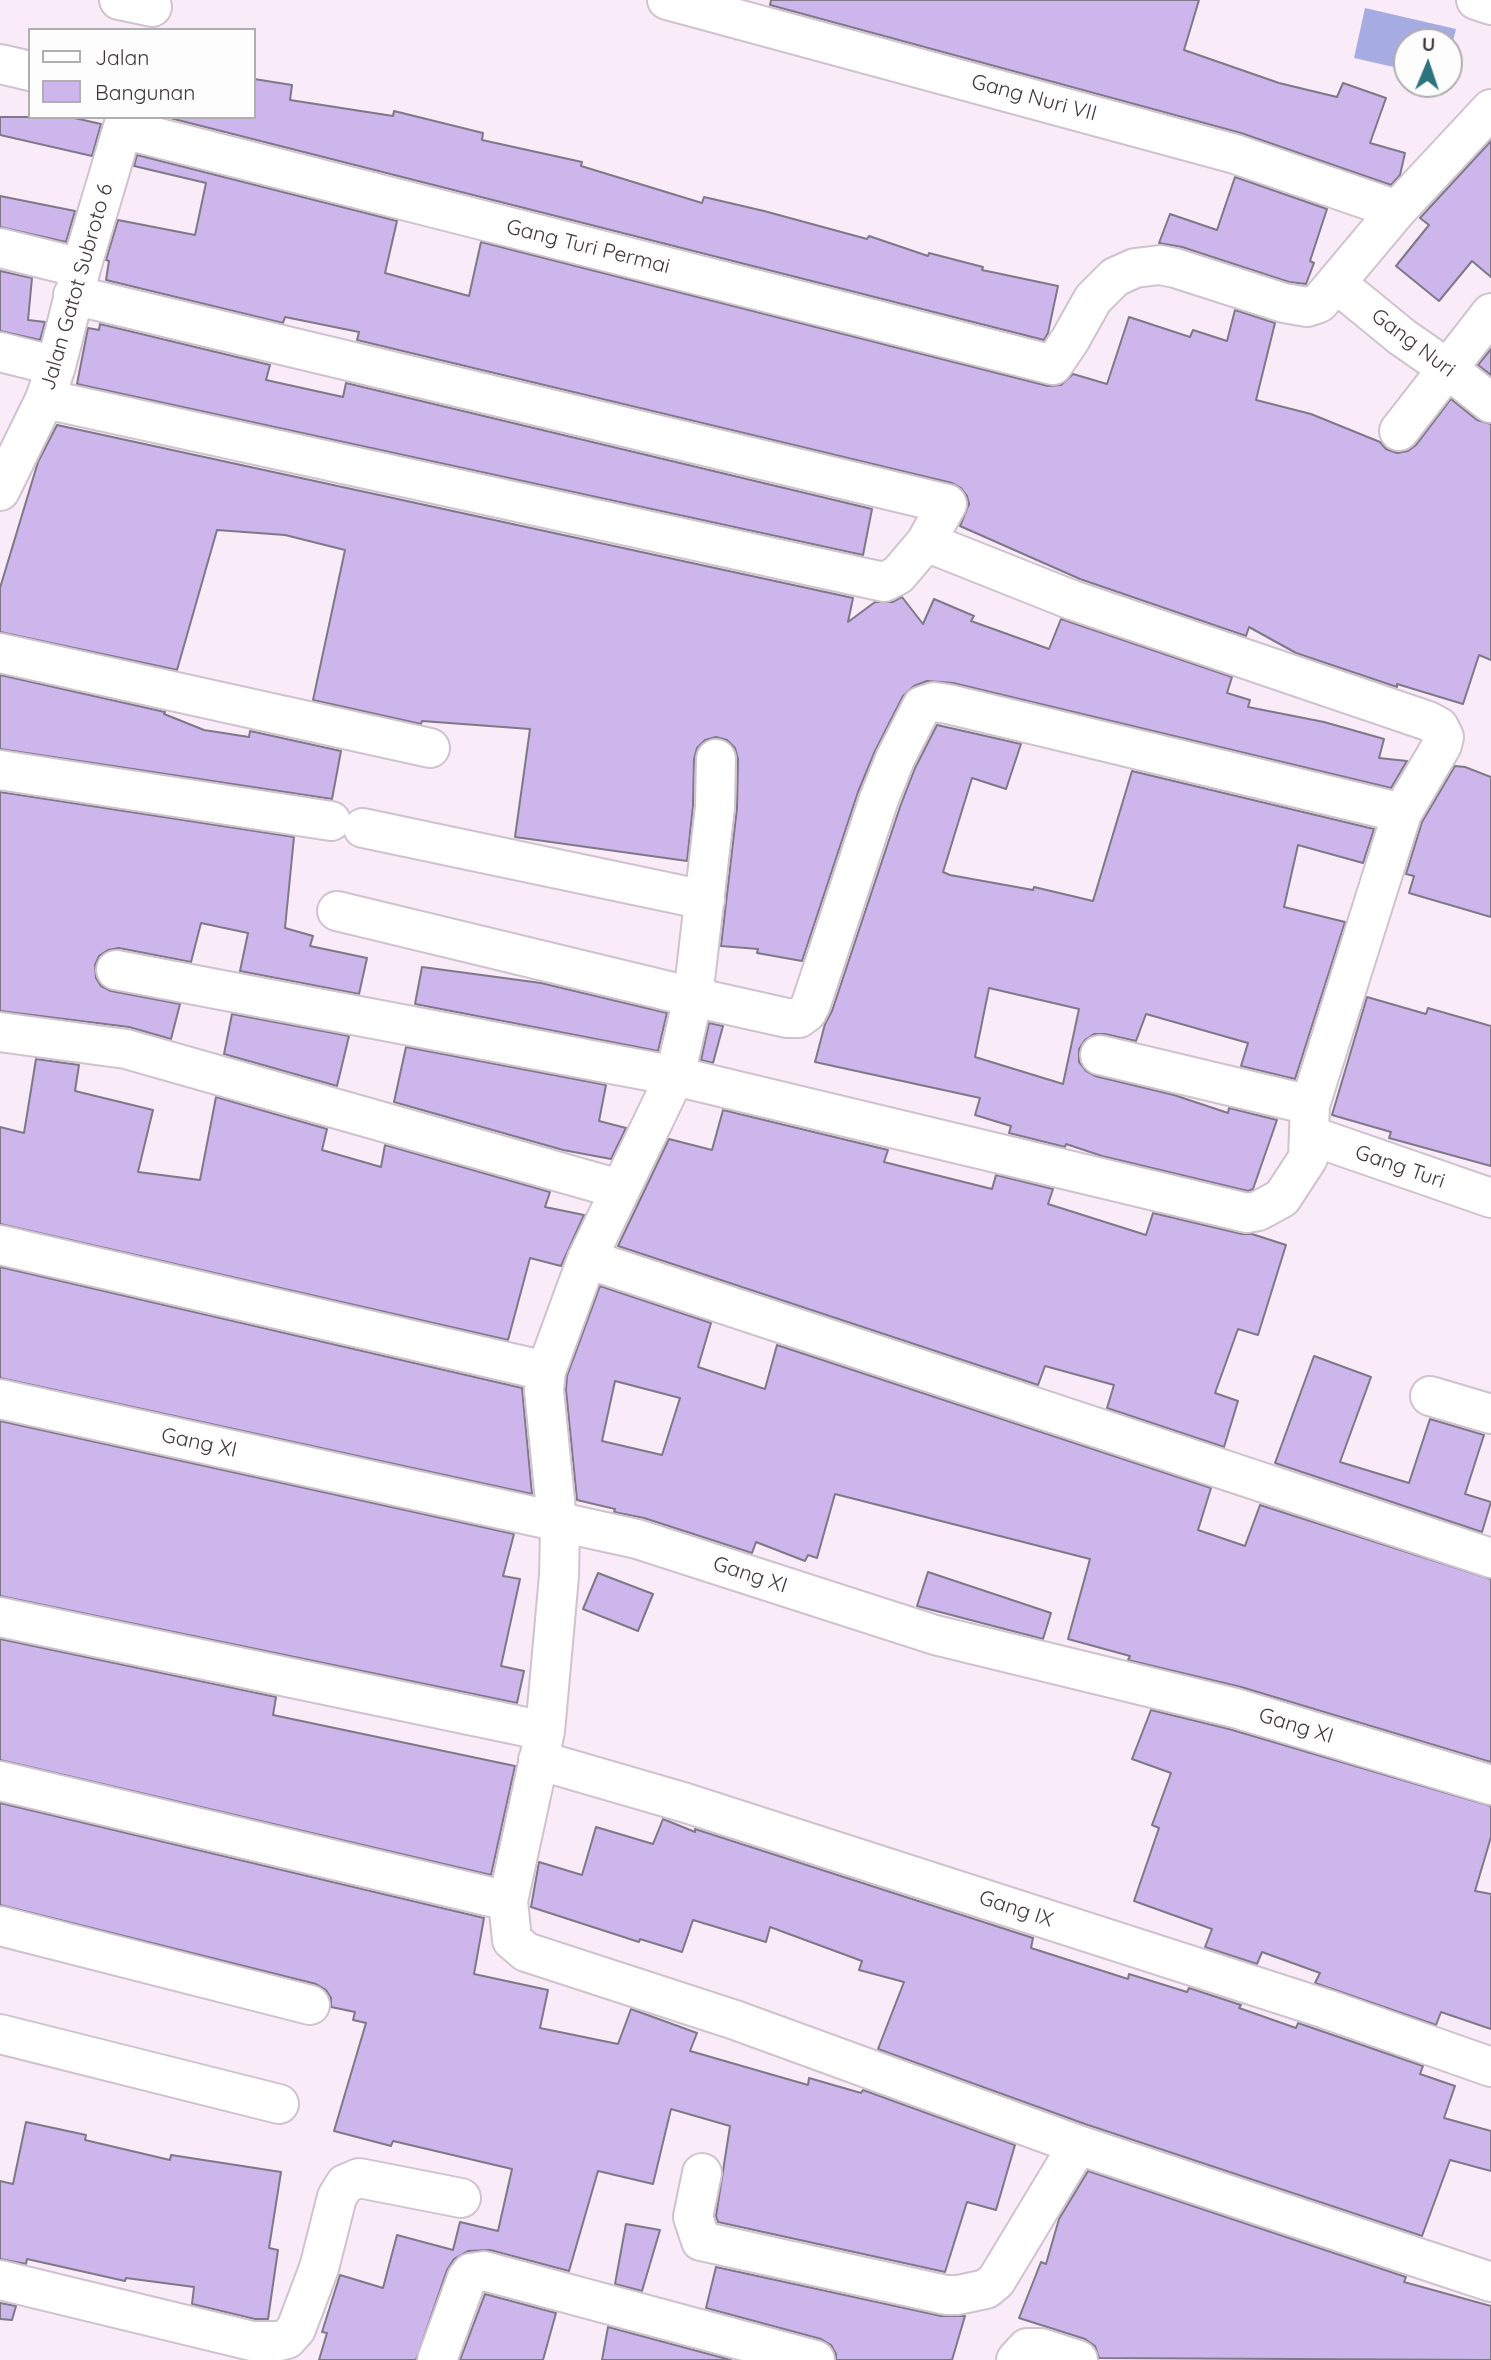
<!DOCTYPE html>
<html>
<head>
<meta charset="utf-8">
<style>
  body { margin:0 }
  #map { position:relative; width:1491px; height:2360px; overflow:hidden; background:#f9ebf8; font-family:Quicksand,sans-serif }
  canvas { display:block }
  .legend { position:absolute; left:28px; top:28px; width:228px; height:91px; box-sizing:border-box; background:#fdfdfd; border:2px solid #b0aeb0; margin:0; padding:9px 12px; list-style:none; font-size:21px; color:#3d373c }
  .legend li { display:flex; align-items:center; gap:14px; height:35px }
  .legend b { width:35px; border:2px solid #b0aeb0 }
  .north { position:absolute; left:1393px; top:28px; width:70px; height:70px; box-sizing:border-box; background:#fdfdfd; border:2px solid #b0aeb0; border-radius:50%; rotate:2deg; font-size:19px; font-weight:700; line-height:28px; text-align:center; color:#3d373c }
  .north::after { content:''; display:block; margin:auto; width:24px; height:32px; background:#2b747d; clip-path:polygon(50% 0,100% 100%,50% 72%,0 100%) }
</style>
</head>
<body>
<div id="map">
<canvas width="1491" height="2360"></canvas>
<ul class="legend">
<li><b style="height:9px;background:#fff"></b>Jalan</li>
<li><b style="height:19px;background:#ccb6ec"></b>Bangunan</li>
</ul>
<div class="north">U</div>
</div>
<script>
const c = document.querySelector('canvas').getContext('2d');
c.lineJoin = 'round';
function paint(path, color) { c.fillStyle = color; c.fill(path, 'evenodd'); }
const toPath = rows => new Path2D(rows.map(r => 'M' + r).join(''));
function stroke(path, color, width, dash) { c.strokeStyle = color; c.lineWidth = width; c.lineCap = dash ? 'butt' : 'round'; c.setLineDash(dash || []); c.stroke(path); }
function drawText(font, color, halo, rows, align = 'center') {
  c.font = font + ' Quicksand,sans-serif'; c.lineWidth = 5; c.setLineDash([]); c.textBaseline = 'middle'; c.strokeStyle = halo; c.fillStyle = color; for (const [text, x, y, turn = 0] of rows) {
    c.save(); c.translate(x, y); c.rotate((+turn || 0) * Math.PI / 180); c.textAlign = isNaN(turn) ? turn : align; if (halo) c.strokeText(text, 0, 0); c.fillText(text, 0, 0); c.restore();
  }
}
const water = toPath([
  [1365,8,1456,29,1449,57,1449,42,1407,42,1407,70,1354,58]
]);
const building = toPath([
  [771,0,1199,0,1184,50,1279,83,1337,97,1343,83,1386,98,1370,143,1405,153,1400,175,1391,185,1241,133,770,5,771,0],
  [254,79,292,85,290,100,393,116,394,111,483,133,482,140,582,162,581,166,702,203,704,197,764,211,867,239,869,236,928,256,929,253,983,267,982,270,1058,286,1048,333,1044,340,166,117,254,117,254,79],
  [0,117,70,117,101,124,92,156,0,135,0,117],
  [1491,141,1491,277,1472,261,1439,301,1396,266,1429,225,1420,218,1491,141],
  [137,155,397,221,385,273,469,296,481,242,1048,386,1061,385,1073,374,1107,384,1129,317,1190,337,1193,330,1227,341,1235,310,1275,323,1256,400,1311,414,1380,442,1386,449,1397,453,1408,451,1416,445,1451,399,1477,420,1491,424,1491,660,1479,655,1463,704,1397,684,1397,687,1296,653,1249,627,1246,636,1080,579,960,526,969,504,967,496,961,488,952,483,357,340,359,332,285,317,283,323,106,280,109,261,106,260,118,220,195,235,206,183,134,166,137,155],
  [1235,177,1327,209,1310,261,1314,263,1306,284,1289,282,1182,247,1159,243,1170,214,1217,230,1235,177],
  [0,196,75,211,66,242,0,227,0,196],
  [0,271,32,278,28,320,45,322,40,340,0,331,0,271],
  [100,324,270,365,266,380,343,397,346,383,872,509,863,555,77,384,88,328,99,330,100,324],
  [1491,349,1491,375,1478,365,1491,349],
  [57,425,853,598,848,622,875,602,893,602,902,597,923,624,934,599,974,616,971,621,1049,649,1061,619,1232,677,1227,693,1250,700,1248,707,1324,722,1384,739,1379,758,1407,761,1391,788,953,683,927,681,914,686,903,696,875,751,858,792,802,961,757,953,758,949,721,946,737,808,738,759,735,748,727,740,716,737,705,740,697,748,694,759,693,806,687,861,515,837,530,729,422,721,421,724,313,700,345,550,285,535,217,530,177,670,0,632,0,588,38,462,57,425],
  [0,675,165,712,164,714,204,730,249,737,250,731,341,751,332,799,0,749,0,675],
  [937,725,1021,744,1006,789,972,778,943,872,950,875,1033,890,1034,887,1093,901,1132,771,1374,829,1363,863,1298,845,1284,907,1345,922,1295,1079,1241,1066,1248,1043,1146,1014,1136,1041,1105,1034,1094,1034,1085,1040,1079,1049,1079,1062,1086,1071,1095,1076,1174,1095,1228,1113,1229,1108,1277,1120,1253,1189,1248,1191,1102,1156,1066,1144,1065,1147,1009,1133,1011,1126,975,1115,980,1098,815,1062,825,1024,832,1011,900,807,915,768,937,725],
  [989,988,1079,1009,1063,1084,975,1057,989,988],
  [1455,766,1465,767,1491,777,1491,917,1409,893,1414,876,1406,874,1422,822,1455,766],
  [0,792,294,837,285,928,313,936,310,946,367,958,359,994,240,971,248,933,201,923,191,962,119,948,108,950,99,956,95,965,96,978,101,986,111,991,180,1004,171,1039,129,1027,0,1011,0,792],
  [422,967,541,983,667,1013,658,1051,415,1004,422,967],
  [1367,997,1426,1014,1428,1008,1491,1026,1491,1166,1389,1138,1391,1132,1332,1115,1367,997],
  [232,1014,349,1036,337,1086,224,1054,232,1014],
  [709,1023,723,1026,713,1063,701,1060,709,1023],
  [406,1047,606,1085,599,1121,626,1128,611,1159,563,1150,394,1102,406,1047],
  [36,1059,79,1065,75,1091,153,1110,138,1172,200,1180,216,1097,327,1129,322,1150,381,1167,385,1145,550,1192,545,1207,584,1215,561,1266,530,1258,508,1340,0,1224,0,1127,24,1133,36,1059],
  [723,1110,888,1150,884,1162,992,1189,996,1175,1053,1189,1048,1204,1146,1235,1153,1213,1242,1234,1252,1234,1286,1245,1258,1335,1238,1329,1215,1393,1238,1401,1224,1447,1107,1408,1114,1385,1045,1366,1038,1385,618,1246,669,1139,712,1150,723,1110],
  [0,1267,522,1388,532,1494,0,1378,0,1267],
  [600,1286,711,1323,698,1367,765,1389,777,1345,1211,1488,1198,1530,1245,1546,1260,1505,1491,1579,1491,1762,1241,1687,1128,1660,1130,1656,1068,1639,1090,1559,835,1494,817,1558,808,1555,805,1561,756,1542,752,1553,644,1518,614,1512,615,1509,577,1500,566,1390,567,1376,600,1286],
  [615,1381,680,1398,662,1455,602,1441,615,1381],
  [1314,1356,1371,1377,1340,1462,1409,1483,1430,1419,1484,1435,1465,1494,1491,1502,1482,1532,1275,1463,1314,1356],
  [0,1421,514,1534,503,1576,520,1579,501,1666,524,1671,517,1703,0,1596,0,1421],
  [928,1572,1051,1613,1043,1639,917,1606,928,1572],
  [598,1573,653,1594,638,1631,583,1609,598,1573],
  [0,1639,276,1697,273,1715,515,1766,491,1875,0,1760,0,1639],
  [1151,1710,1229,1729,1491,1806,1491,1837,1475,1891,1491,1894,1491,2029,1441,2012,1436,2025,1315,1983,1320,1973,1262,1952,1257,1964,1205,1947,1212,1929,1134,1901,1159,1828,1152,1825,1171,1773,1132,1759,1151,1710],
  [0,1803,484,1918,474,1974,548,1990,540,2028,618,2044,631,2009,697,2033,690,2051,808,2085,809,2078,861,2093,863,2090,1015,2145,996,2210,967,2202,945,2272,718,2222,716,2216,730,2126,671,2109,653,2184,598,2171,569,2271,490,2250,468,2251,454,2259,447,2270,416,2360,319,2360,327,2333,322,2332,340,2275,383,2288,397,2235,453,2250,460,2222,498,2231,512,2169,393,2141,391,2146,334,2131,366,2023,353,2020,355,2012,331,2007,331,1998,326,1990,316,1984,0,1905,0,1803],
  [663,1819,695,1832,695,1829,1033,1938,1031,1948,1128,1979,1129,1974,1187,1992,1189,1988,1241,2005,1239,2008,1296,2028,1298,2023,1423,2066,1420,2074,1455,2086,1444,2118,1491,2131,1491,2171,1450,2160,1422,2236,1085,2124,878,2049,904,1982,859,1970,862,1961,770,1927,766,1942,693,1920,682,1952,640,1939,639,1942,531,1907,539,1862,582,1875,596,1827,653,1844,663,1819],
  [26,2122,86,2135,85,2140,170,2160,171,2155,281,2172,269,2248,278,2250,268,2319,255,2319,192,2304,194,2287,126,2278,125,2281,27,2259,26,2264,0,2259,0,2181,13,2184,26,2122],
  [1088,2171,1406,2277,1404,2282,1491,2306,1491,2360,1099,2358,1095,2346,1085,2339,1019,2318,1041,2262,1046,2264,1059,2219,1088,2171],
  [626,2224,660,2230,642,2291,615,2284,626,2224],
  [716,2267,941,2316,965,2316,952,2360,836,2360,836,2354,831,2345,821,2339,706,2308,716,2267],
  [485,2294,556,2313,543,2360,460,2360,485,2294],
  [0,2303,16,2306,12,2320,0,2319,0,2303],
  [608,2327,731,2360,602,2360,608,2327]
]);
const minor = toPath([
  [119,0,152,7],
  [667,0,1235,154,1397,210],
  [1476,0,1491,5],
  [0,64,30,71],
  [123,129,1053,365,1070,340,1093,299,1115,277,1135,268,1160,265,1175,268,1284,303,1307,307,1319,303,1397,210,1491,109],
  [0,248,81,268],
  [1336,283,1402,337,1448,369,1491,403],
  [0,352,56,366],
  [45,399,884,582,898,575,926,542,947,504,73,295],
  [1399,431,1491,313],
  [0,491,45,399,56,366,81,268,126,117],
  [0,653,430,748],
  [0,770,331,821],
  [363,828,705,900],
  [337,911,693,997,787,1018,799,1018,807,1012,811,1004,879,799,895,759,922,706,934,702,948,704,1402,813,1442,745,1444,737,1439,727,1428,721,1072,600,926,542],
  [116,970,675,1076,1247,1213,1258,1211,1282,1198,1308,1158,1310,1105],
  [0,1032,126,1049,619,1189],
  [1100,1055,1310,1105,1402,813],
  [1309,1135,1491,1198],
  [0,1245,546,1371],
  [587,1259,1491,1558],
  [1430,1396,1491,1414],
  [0,1399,637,1539,935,1635,1235,1708,1491,1785],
  [0,1617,545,1731],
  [538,1760,686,1803,1326,2009,1491,2067],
  [0,1781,508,1901,545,1731,559,1576,560,1531,557,1520,544,1390,546,1371,587,1259,675,1076,693,997,715,807,716,759],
  [508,1901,512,1940,526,1952,735,2020,1078,2145,1491,2282],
  [0,1926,310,2005],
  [0,2034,279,2104],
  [702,2173,693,2217,701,2241,946,2295,958,2295,986,2289,996,2281,1078,2145],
  [0,2280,252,2341,279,2341,287,2339,296,2329,319,2268,337,2197,345,2184,359,2178,461,2198],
  [437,2360,467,2278,471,2273,484,2271,815,2360],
  [1016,2360,1027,2348,1041,2348,1078,2360]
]);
const streetNames = [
  ["Gang Nuri VII",1034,98,15],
  ["Gang Turi Permai",588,247,14],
  ["Jalan Gatot Subroto 6",77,287,-74],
  ["Gang Nuri",1413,343,37],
  ["Gang Turi",1400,1167,19],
  ["Gang XI",199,1443,12],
  ["Gang XI",750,1575,18],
  ["Gang XI",1296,1726,17],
  ["Gang IX",1016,1909,18]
];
paint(water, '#a6ace2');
paint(building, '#ccb6ec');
stroke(building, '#7e7887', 2);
stroke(minor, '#d0c2cf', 42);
stroke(minor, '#fff', 38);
drawText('21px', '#3d373c', '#fdfdfd', streetNames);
</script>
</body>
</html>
